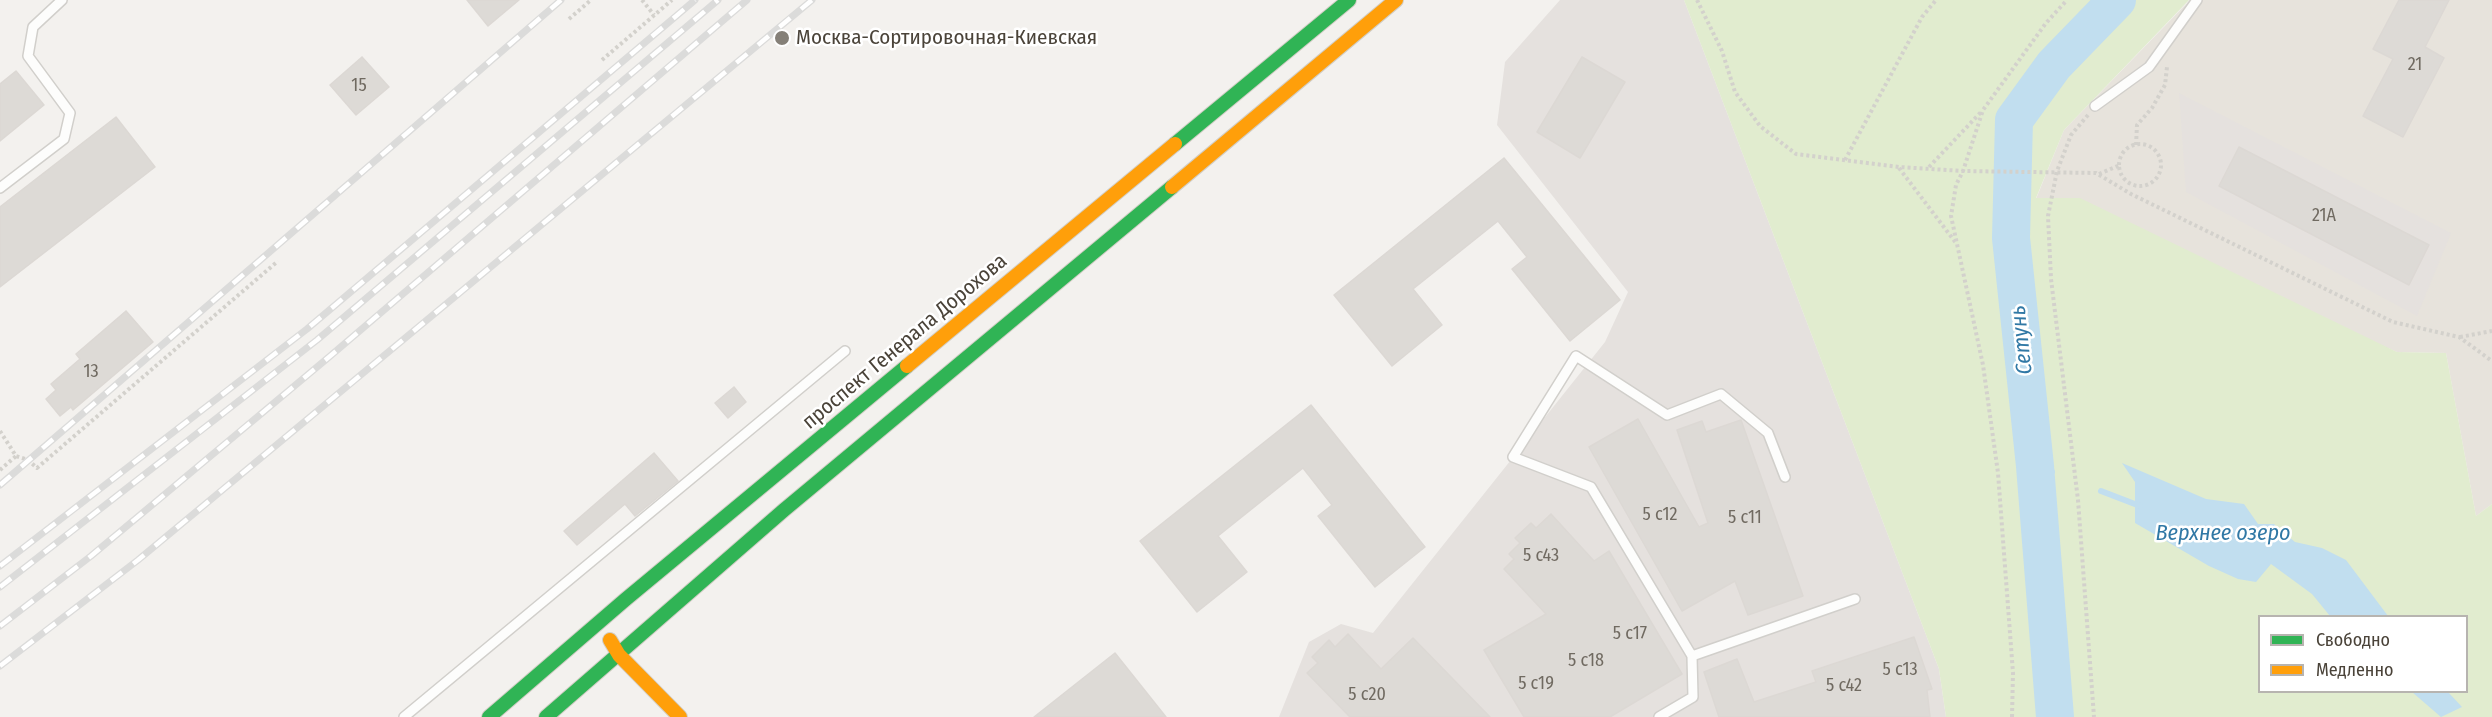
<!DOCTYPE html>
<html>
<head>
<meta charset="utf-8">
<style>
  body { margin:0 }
  #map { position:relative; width:2492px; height:717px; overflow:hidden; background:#f3f1ee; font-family:"Fira Sans Condensed",sans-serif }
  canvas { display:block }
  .legend { position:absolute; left:2258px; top:615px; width:210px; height:78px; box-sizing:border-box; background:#fff; border:2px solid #b7b4b0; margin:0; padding:8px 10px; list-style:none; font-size:18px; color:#4a4339 }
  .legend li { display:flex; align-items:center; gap:12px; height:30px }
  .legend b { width:30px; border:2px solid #b7b4b0 }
</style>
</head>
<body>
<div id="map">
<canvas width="2492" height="717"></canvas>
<ul class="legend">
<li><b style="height:8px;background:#30b455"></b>Свободно</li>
<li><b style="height:8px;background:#ff9f0a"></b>Медленно</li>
</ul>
</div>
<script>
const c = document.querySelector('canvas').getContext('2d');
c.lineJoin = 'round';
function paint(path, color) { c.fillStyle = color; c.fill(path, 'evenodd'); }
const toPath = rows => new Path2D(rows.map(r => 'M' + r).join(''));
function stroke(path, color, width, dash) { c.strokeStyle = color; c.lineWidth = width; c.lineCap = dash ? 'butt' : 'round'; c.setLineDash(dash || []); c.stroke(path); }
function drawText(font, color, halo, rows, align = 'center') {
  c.font = font + ' "Fira Sans Condensed",sans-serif'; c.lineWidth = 5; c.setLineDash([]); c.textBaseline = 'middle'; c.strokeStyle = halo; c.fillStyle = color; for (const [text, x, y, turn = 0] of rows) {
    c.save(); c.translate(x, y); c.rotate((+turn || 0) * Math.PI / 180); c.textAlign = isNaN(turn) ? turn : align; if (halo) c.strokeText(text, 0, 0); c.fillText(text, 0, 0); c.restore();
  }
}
const residential = toPath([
  [2190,0,2492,0,2492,504,2476,516,2446,353,2397,352,2036,199,2064,130]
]);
const industrial = toPath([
  [1560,0,1684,0,1939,669,1946,717,1279,717,1309,642,1341,624,1373,633,1605,342,1628,292,1497,125,1505,62],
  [2179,93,2451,233,2417,316,2186,192]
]);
const green = toPath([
  [1684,0,2189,0,2064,130,2036,198,2080,198,2397,352,2446,353,2476,516,2492,504,2492,717,1946,717,1939,669],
  [2260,616,2466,616,2466,692,2260,692]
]);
const water = toPath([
  [2122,463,2206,499,2244,504,2258,524,2274,524,2295,542,2322,548,2346,560,2388,616,2330,616,2312,594,2271,564,2256,582,2238,579,2209,566,2135,523,2135,482],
  [2412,692,2448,692,2462,707,2441,717]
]);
const stream = toPath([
  [2035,466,2052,472],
  [2101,491,2140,506]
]);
const river = toPath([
  [2055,717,2035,466,2011,238,2014,120,2054,65,2117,0]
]);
const building = toPath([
  [467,0,519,0,488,26,467,0],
  [2399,0,2449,0,2425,47,2444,58,2403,137,2363,116,2393,59,2373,49,2399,0],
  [362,57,389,87,356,115,330,85,362,57],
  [1582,57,1625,82,1580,158,1537,132,1582,57],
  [16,71,44,105,0,141,0,84,16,71],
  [116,117,155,167,0,287,0,207,116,117],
  [2239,147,2429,245,2409,285,2219,186,2239,147],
  [1504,158,1620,300,1570,341,1512,269,1527,257,1498,221,1413,289,1442,325,1392,366,1334,295,1504,158],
  [126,311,153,342,73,410,71,407,60,416,46,399,56,390,51,384,80,359,76,354,126,311],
  [734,387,746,402,728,418,715,403,734,387],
  [1311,405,1425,547,1375,587,1318,516,1332,505,1303,468,1218,536,1247,572,1197,612,1140,541,1311,405],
  [1638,419,1699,527,1708,523,1677,430,1702,421,1706,432,1741,420,1803,596,1748,615,1735,581,1682,611,1589,447,1638,419],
  [654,453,678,481,635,516,625,504,577,545,564,531,654,453],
  [1551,514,1594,561,1609,551,1682,674,1610,717,1524,717,1484,650,1546,614,1504,569,1514,559,1509,554,1520,543,1515,538,1531,523,1536,528,1551,514],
  [1348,634,1381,669,1413,638,1490,717,1350,717,1307,673,1318,663,1312,657,1329,640,1335,647,1348,634],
  [1914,637,1932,689,1927,690,1930,717,1719,717,1704,672,1737,659,1754,702,1816,682,1812,671,1914,637],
  [1115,653,1166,717,1034,717,1115,653]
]);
const path = toPath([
  [642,0,654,15],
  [1697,0,1722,51,1735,92,1760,126,1796,154,1899,167,1963,171,2096,173,2131,194,2393,322,2459,337,2492,361],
  [569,19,591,0],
  [602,60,672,0],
  [2088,115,2071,135,2057,171,2048,216,2051,279,2078,500,2094,717],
  '2119 165a21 21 0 1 1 42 0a21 21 0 1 1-42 0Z',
  [2136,145,2137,125,2152,108,2165,85,2167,67],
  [1845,160,1922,17,1936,0],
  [1929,167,1982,111],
  [1899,168,1956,243],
  [2099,174,2120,165],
  [2460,337,2492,331],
  [0,431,16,456,28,460,37,468,278,261],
  [0,470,16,456],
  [2012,717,2013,673,1998,473,1983,365,1951,216,1956,185,1963,171,1983,110,2046,23,2067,0]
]);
const lane = toPath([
  [2095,106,2149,67,2197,0],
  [0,188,64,139,70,113,28,56,33,27,62,0],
  [1692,656,1855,599],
  [404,717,845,351],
  [1659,717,1693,697,1692,656,1591,487,1513,457,1576,356,1667,415,1721,394,1768,433,1785,477]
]);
const fast = toPath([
  [1175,144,1349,0],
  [489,717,626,599,907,366],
  [546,717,784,510,1172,187]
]);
const slow = toPath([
  [1172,187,1396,0],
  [907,366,1175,144],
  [610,640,619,655,680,717]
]);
const rail = toPath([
  [0,485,561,0],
  [0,566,307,329,695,0],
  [0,587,317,340,718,0],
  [0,626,91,556,329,357,747,0],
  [0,666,138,560,812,0]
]);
const markers = [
  [782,38,8,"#858078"]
];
const numberNames = [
  ["21",2415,65],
  ["15",359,86],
  ["21А",2324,216],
  ["13",91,372],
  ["5 с12",1660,515],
  ["5 с11",1745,518],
  ["5 с43",1541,556],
  ["5 с17",1630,634],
  ["5 с18",1586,661],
  ["5 с13",1900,670],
  ["5 с19",1536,684],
  ["5 с42",1844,686],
  ["5 с20",1367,695]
];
const poiNames = [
  ["Москва-Сортировочная-Киевская",796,38]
];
const streetNames = [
  ["проспект Генерала Дорохова",905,342,-40]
];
const waterNames = [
  ["Сетунь",2022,340,-96],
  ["Верхнее озеро",2223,534]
];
paint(residential, '#e7e3dc');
paint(industrial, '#e5e1de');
paint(green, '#e1eccf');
paint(water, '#c1deef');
stroke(stream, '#c1deef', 6);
stroke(river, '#c1deef', 38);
paint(building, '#dddad6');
stroke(building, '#dcd8d4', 1.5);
stroke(lane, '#d1cfcb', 12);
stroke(fast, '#d2cec5', 16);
stroke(slow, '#d2cec5', 16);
stroke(path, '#d3d1cc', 4, [3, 3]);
stroke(lane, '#fdfdfc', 9);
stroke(fast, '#30b455', 14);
stroke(slow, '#ff9f0a', 14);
stroke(rail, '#dbdbda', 7);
stroke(rail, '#fff', 4.5, [14]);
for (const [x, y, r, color] of markers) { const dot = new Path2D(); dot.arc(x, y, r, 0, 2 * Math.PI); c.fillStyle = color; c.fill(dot); stroke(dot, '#fff', 2); }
drawText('18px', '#706a61', null, numberNames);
drawText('21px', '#4a4339', '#fff', poiNames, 'left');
drawText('21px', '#4a4339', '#fff', streetNames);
drawText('italic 22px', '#3078a5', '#fff', waterNames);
</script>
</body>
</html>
